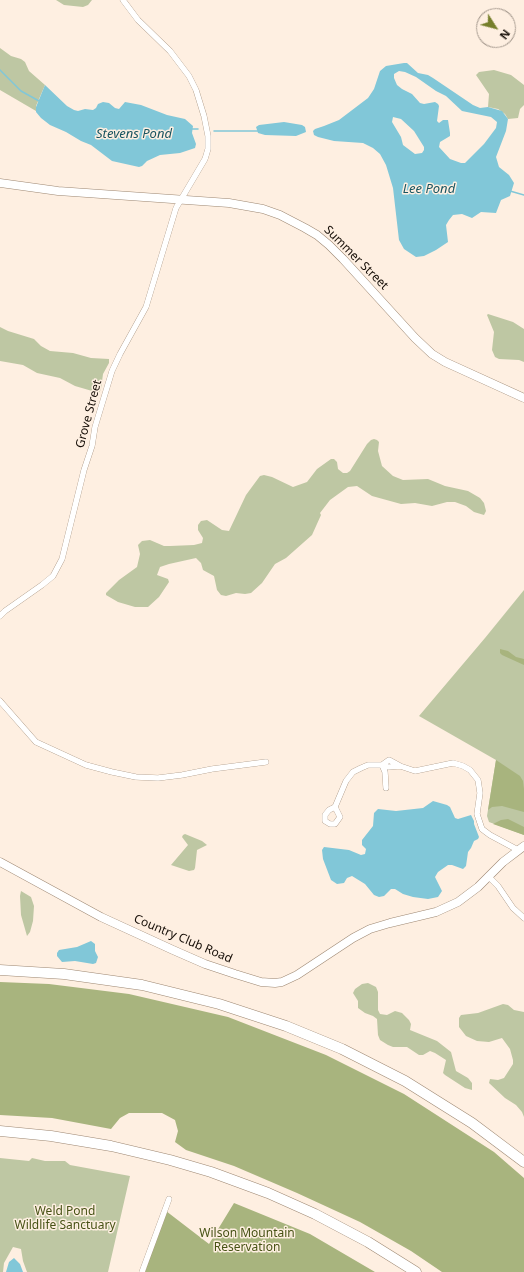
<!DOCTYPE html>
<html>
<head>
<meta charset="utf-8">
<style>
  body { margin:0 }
  #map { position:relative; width:524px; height:1272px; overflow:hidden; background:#feefe1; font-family:"Noto Sans",sans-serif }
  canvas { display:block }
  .north { position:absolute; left:476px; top:8px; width:40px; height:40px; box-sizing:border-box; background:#feefe1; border:1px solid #a1958a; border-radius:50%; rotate:126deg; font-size:11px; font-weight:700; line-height:16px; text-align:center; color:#160e07 }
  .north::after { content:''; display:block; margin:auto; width:14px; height:18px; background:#767f2b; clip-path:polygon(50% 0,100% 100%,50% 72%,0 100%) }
</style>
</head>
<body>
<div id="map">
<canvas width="524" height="1272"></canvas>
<div class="north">N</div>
</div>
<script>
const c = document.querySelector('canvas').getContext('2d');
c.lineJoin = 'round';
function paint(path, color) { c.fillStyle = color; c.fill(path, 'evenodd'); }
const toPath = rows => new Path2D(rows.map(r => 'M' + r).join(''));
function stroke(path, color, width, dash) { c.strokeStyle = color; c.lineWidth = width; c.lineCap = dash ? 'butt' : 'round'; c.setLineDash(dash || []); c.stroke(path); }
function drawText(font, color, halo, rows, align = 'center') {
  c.font = font + ' "Noto Sans",sans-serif'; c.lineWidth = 3; c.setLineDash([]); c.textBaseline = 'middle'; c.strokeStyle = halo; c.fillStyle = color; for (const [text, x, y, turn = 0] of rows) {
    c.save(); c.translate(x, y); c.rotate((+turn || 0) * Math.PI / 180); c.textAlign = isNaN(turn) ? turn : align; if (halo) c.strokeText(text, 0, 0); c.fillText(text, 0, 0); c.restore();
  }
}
const green = toPath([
  [56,0,92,0,88,5,83,7,64,5],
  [0,48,11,56,21,59,25,62,29,71,45,85,36,106,36,111,0,90],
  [494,70,511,75,524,85,524,105,520,109,518,118,508,119,505,114,498,109,488,107,489,94,476,75,479,72],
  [488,314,513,322,524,329,524,362,519,360,499,359,495,357,492,350,494,332,487,315],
  [0,327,8,331,34,339,41,346,50,351,73,353,91,358,109,359,109,363,103,374,101,389,99,393,75,386,60,378,37,373,23,365,0,361],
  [374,439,377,440,379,442,378,451,382,466,393,476,403,480,428,479,445,486,468,491,480,498,484,503,486,511,484,515,474,512,466,506,455,502,447,502,432,506,415,503,401,504,372,496,357,486,348,487,330,500,320,513,321,515,312,535,286,558,275,564,262,583,251,593,245,594,236,593,226,596,221,595,217,590,214,576,203,570,201,563,196,558,169,564,160,567,157,575,168,579,169,582,159,597,148,607,135,607,118,602,106,595,106,593,119,580,137,567,140,554,138,545,142,541,150,540,164,546,170,546,194,545,202,543,203,538,198,530,198,525,201,521,207,520,222,530,229,531,246,495,260,476,264,475,272,477,293,487,307,482,317,469,331,459,334,459,337,462,338,469,343,473,347,473,350,471,367,444,371,440],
  [524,590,524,835,489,822,487,816,496,760,419,716,485,638],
  [185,834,202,841,207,845,197,850,195,868,194,870,189,871,171,865,188,845,182,837,183,835],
  [21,891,31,897,34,906,33,921,30,932,27,936,21,915,20,896],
  [368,983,376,987,378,992,378,1010,380,1014,387,1015,395,1011,402,1013,409,1020,411,1024,410,1030,437,1041,451,1052,456,1071,468,1078,472,1083,472,1090,465,1088,445,1075,443,1073,446,1060,435,1053,430,1051,423,1055,419,1055,407,1047,393,1047,388,1045,380,1040,378,1035,377,1019,373,1016,365,1013,358,1008,358,1001,353,993,355,989,362,984],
  [503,1004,508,1005,514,1010,524,1012,524,1117,522,1112,516,1105,505,1098,489,1083,490,1079,498,1080,504,1078,513,1064,513,1060,510,1049,502,1038,489,1042,477,1041,466,1036,459,1027,459,1018,461,1015,478,1013],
  [0,1158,29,1161,32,1158,45,1161,65,1161,70,1165,130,1176,108,1272,27,1272,23,1261,21,1249,13,1247,4,1263,3,1272,0,1272]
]);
const forest = toPath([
  [500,649,508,651,516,657,524,659,524,665,502,655,500,653],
  [496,760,520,776,523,781,524,789,524,812,502,806,492,807,488,810],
  [508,819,524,827,524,835,493,824,501,820],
  [0,982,49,984,129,994,228,1017,326,1055,404,1094,494,1152,524,1178,524,1272,442,1272,411,1251,360,1222,297,1193,234,1166,186,1150,175,1142,178,1131,175,1120,162,1113,129,1113,120,1118,111,1129,52,1118,0,1115],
  [234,1203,310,1234,375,1272,145,1272,166,1211,209,1244]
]);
const water = toPath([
  [404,63,407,63,418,73,428,75,433,78,473,105,480,108,488,107,502,111,508,119,506,131,496,157,499,167,509,175,514,183,510,196,501,200,496,213,481,212,472,218,462,214,453,215,449,220,446,225,448,242,436,250,424,256,416,257,404,249,399,240,393,188,386,165,380,154,373,148,363,143,334,141,318,137,314,135,313,131,315,129,324,126,339,120,368,98,374,89,380,71,386,66],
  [399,71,405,72,416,77,436,91,446,96,462,111,491,117,497,122,496,128,484,144,465,163,461,163,450,159,439,147,440,142,450,136,450,133,448,120,443,120,439,123,437,121,439,106,438,104,435,102,424,104,420,103,412,94,402,89,397,85,394,78,394,74],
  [393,117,401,119,414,131,424,147,424,150,422,153,415,154,403,145,401,137,392,122],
  [45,85,67,106,74,110,78,111,85,109,93,110,96,108,98,104,103,102,109,103,115,108,119,109,125,102,141,105,167,115,185,119,193,126,192,133,196,144,195,148,180,153,160,155,147,161,142,166,139,167,112,161,91,145,81,141,66,132,50,125,41,118,36,112,36,107],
  [284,122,302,125,305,127,306,132,296,136,265,135,258,133,256,127,259,125],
  [433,801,447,805,450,807,455,818,458,819,471,815,474,821,474,824,479,837,478,839,474,841,471,848,468,852,466,866,463,869,452,865,448,865,438,872,435,877,442,891,438,897,428,899,413,897,403,894,395,889,391,889,384,896,379,897,374,895,365,884,352,876,347,878,344,883,337,884,331,880,323,859,322,850,324,847,349,850,361,855,365,854,366,849,362,845,362,840,373,826,374,813,378,809,396,811,423,808],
  [91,941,95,944,95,951,98,957,96,963,93,964,75,961,62,962,57,956,57,953,59,950,77,947],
  [14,1258,20,1264,23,1272,6,1272,9,1262]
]);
const stream = toPath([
  [0,70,21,91,39,101],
  [191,129,198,129],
  [214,131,258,131],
  [510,191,524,195]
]);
const street = toPath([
  [0,616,5,611,42,585,53,576,62,559,84,470,92,446,95,427,112,371,120,354,146,307,176,208,205,159,208,149,208,136,204,116,196,90,189,76,170,51,138,20,123,0],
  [0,701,36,742,86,765,112,772,136,777,158,778,182,775,212,769,266,762],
  [400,766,389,760,382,765,388,767,400,766,415,771,453,763,463,766,470,770,478,780,480,793,477,814,482,829,490,835,518,850],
  [335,807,329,810,325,815,325,821,330,824,335,824,340,817,335,807,346,781,353,772,361,768,368,765,382,765,385,772,386,788],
  [488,876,498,886,513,908,524,918],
  [142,1272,169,1199]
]);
const secondary = toPath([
  [0,183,58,191,229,203,263,209,280,215,305,228,317,235,329,245,343,259,415,338,432,354,445,362,524,398],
  [0,862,101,917,173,950,205,964,235,974,261,982,275,983,282,982,297,975,353,938,370,929,390,923,436,912,458,902,478,887,503,862,524,846]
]);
const highway = toPath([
  [0,970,64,974,142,985,219,1004,286,1026,342,1049,405,1081,472,1123,524,1162],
  [0,1131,51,1136,111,1146,170,1160,211,1172,268,1193,315,1214,368,1242,416,1272]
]);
const streetNames = [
  ["Summer Street",356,258,45],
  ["Grove Street",89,414,-75],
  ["Country Club Road",183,939,23]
];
const parkNames = [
  ["Weld Pond",65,1212],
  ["Wildlife Sanctuary",65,1226],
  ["Wilson Mountain",247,1234],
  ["Reservation",247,1248]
];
const waterNames = [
  ["Stevens Pond",134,134],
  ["Lee Pond",429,189]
];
paint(green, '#bec7a3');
paint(forest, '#a8b47e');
paint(water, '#81c7d8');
stroke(stream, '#81c7d8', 1.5);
stroke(street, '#9d8772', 6);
stroke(secondary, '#9d8772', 9);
stroke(highway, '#9d8772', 11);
stroke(street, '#fff', 5.5);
stroke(secondary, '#fff', 8);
stroke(highway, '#fff', 10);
drawText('12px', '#160e07', '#feefe1', streetNames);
drawText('12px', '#475215', '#feefe1', parkNames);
drawText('italic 13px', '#185460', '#feefe1', waterNames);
</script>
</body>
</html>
